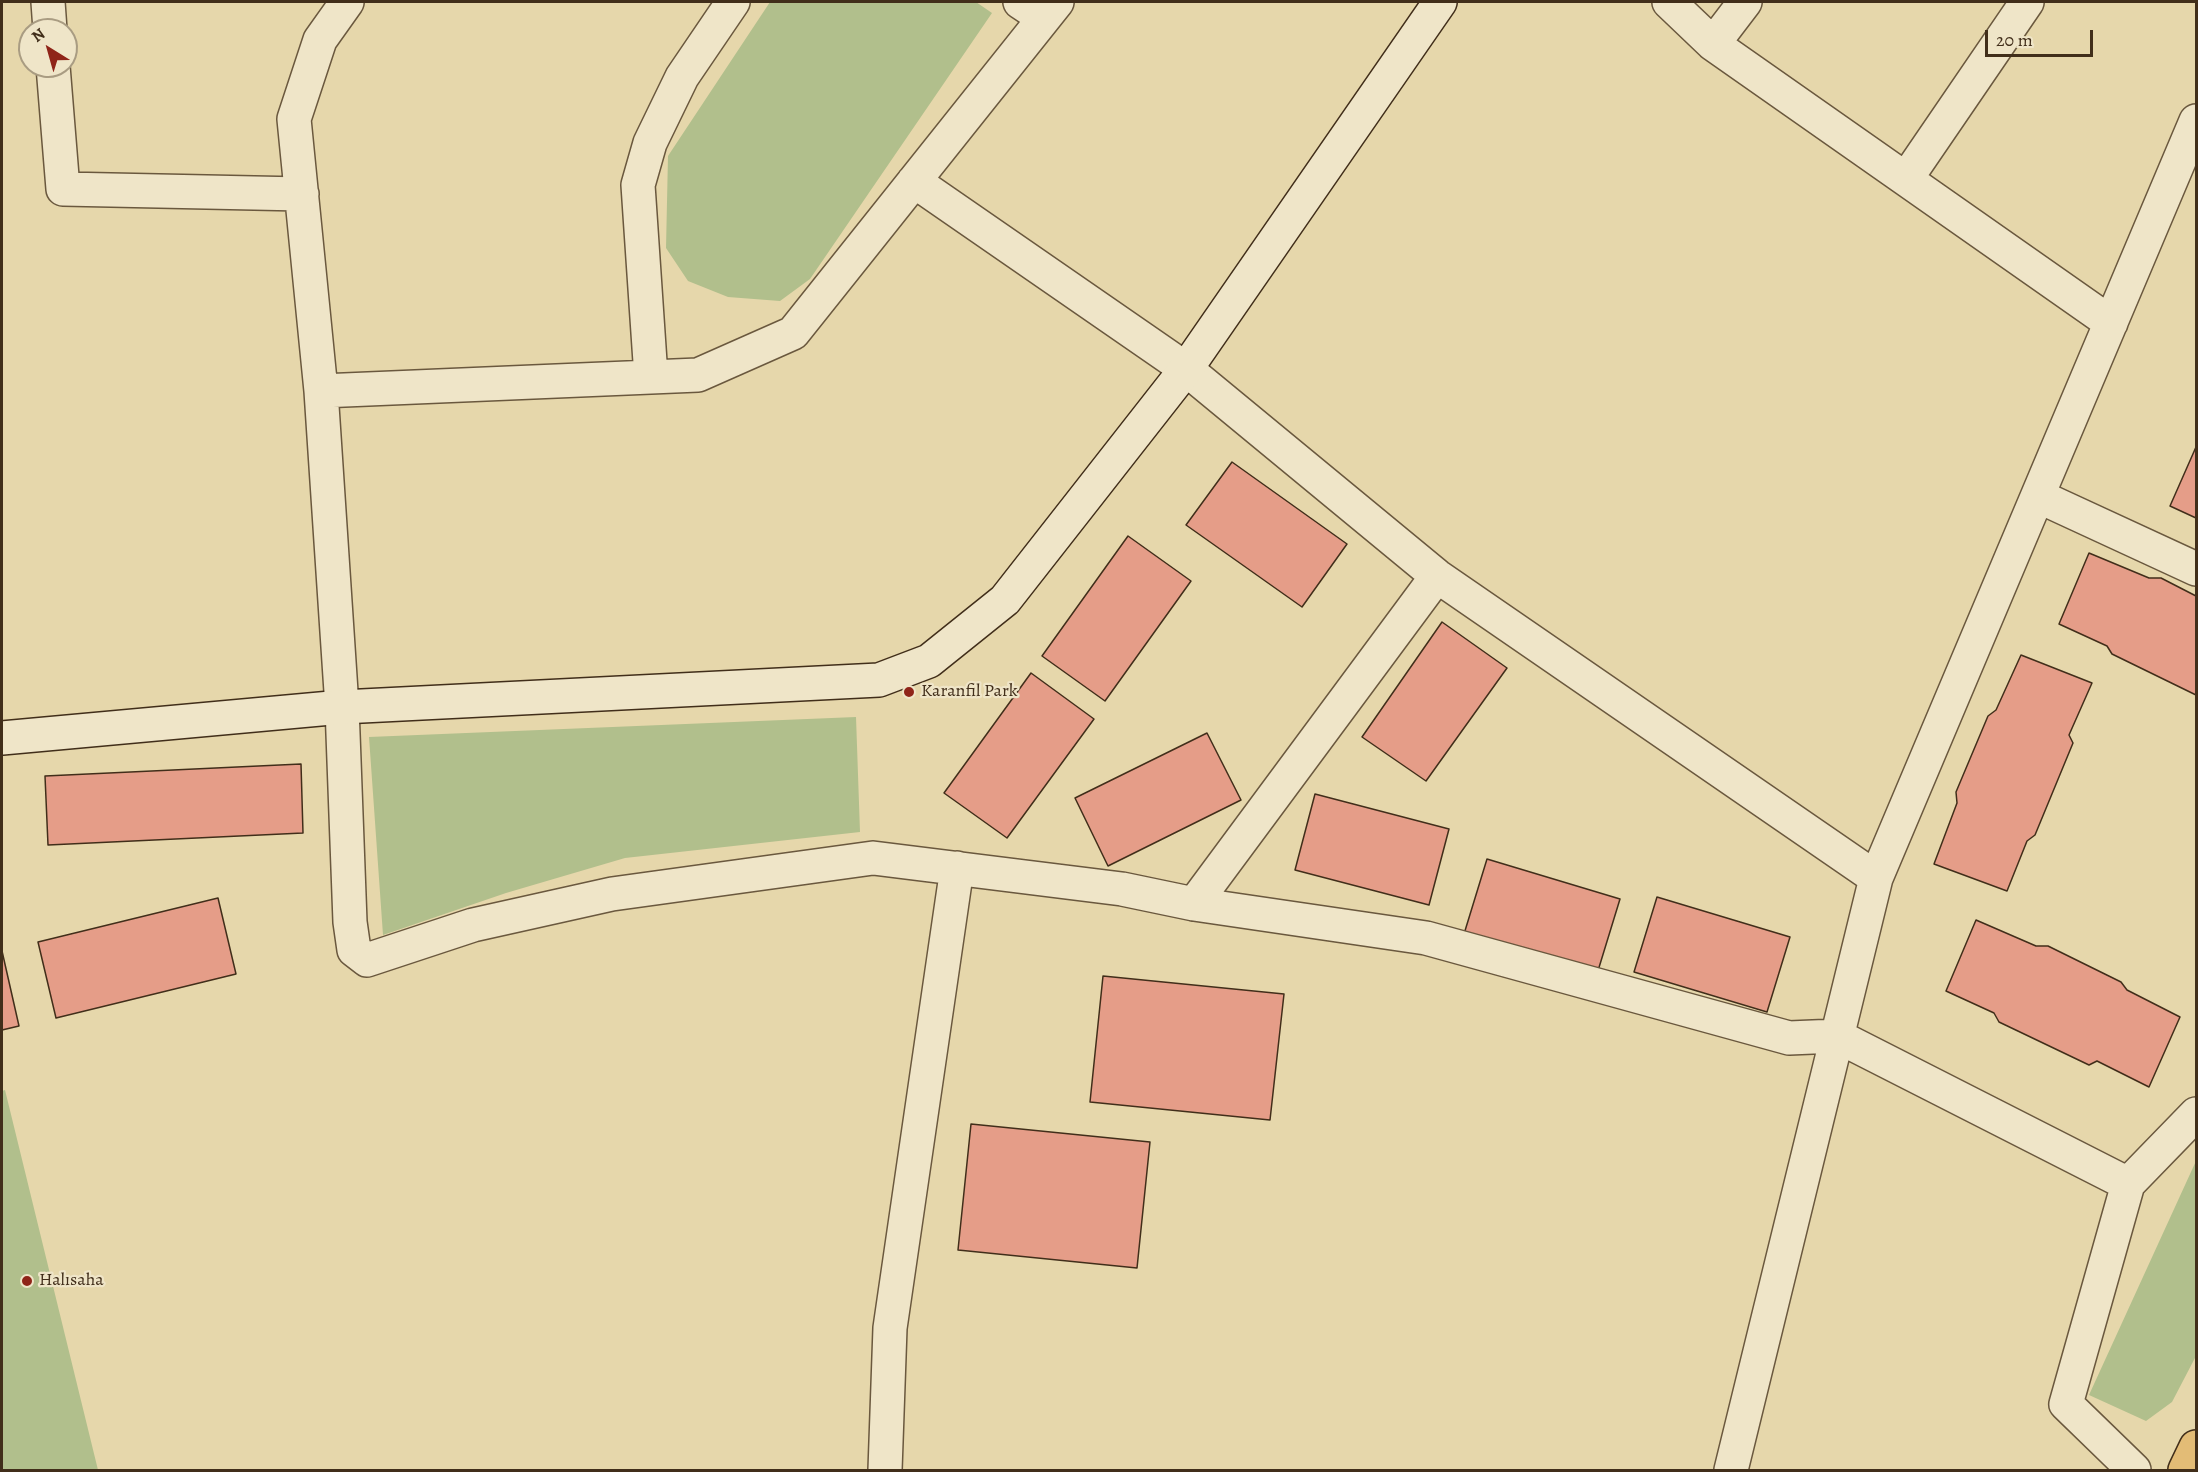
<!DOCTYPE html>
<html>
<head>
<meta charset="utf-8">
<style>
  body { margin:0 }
  #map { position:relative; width:2198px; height:1472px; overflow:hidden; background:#e6d7ab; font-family:Alegreya,serif }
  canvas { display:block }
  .frame { position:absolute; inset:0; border:3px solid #412e1a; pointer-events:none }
  .north { position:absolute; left:18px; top:18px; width:60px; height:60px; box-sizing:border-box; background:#efe5c8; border:2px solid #a99c82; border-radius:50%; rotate:323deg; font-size:16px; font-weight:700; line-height:24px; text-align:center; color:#412e1a }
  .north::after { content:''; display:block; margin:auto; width:21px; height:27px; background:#8f2418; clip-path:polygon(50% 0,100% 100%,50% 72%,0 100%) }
  .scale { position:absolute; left:1985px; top:30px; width:108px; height:27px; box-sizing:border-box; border:3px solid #412e1a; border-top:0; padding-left:8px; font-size:18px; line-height:21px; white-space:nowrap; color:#412e1a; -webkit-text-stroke:4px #efe5c8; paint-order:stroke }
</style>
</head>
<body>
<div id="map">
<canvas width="2198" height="1472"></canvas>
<div class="frame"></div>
<div class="north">N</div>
<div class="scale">20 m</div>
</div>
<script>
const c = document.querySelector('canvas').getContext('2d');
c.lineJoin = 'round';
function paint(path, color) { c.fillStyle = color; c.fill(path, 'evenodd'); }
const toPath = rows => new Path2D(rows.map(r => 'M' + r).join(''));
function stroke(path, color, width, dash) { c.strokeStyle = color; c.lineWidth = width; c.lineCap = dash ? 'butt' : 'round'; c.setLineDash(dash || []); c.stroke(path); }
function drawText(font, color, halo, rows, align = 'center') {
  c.font = font + ' Alegreya,serif'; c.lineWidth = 4.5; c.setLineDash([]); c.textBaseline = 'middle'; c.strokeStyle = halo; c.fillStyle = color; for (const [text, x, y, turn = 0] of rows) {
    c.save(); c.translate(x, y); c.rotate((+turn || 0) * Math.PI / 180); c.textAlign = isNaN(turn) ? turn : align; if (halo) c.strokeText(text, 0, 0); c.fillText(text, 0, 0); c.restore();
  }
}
const green = toPath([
  [770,2,976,2,992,13,810,279,780,301,728,297,688,281,666,248,668,156],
  [856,717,860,832,625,858,506,893,383,935,369,737],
  [5,1090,98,1470,2,1470,2,1091],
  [2196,1161,2196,1356,2172,1402,2146,1421,2089,1395]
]);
const building = toPath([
  [2196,447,2196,518,2170,506,2196,447],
  [1232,462,1347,544,1302,607,1186,525,1232,462],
  [1128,536,1191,581,1105,701,1042,656,1128,536],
  [2089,553,2149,578,2161,578,2196,596,2196,695,2112,654,2107,646,2059,624,2089,553],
  [1442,622,1507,668,1426,781,1362,737,1442,622],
  [2021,655,2092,683,2069,735,2073,743,2035,835,2027,841,2007,891,1934,864,1957,803,1956,792,1988,716,1996,710,2021,655],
  [1031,673,1094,719,1007,838,944,793,1031,673],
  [1207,733,1241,800,1108,866,1075,798,1207,733],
  [301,764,303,833,48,845,45,776,301,764],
  [1315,794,1449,829,1429,905,1295,870,1315,794],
  [1487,859,1620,899,1597,974,1464,934,1487,859],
  [1657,897,1790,937,1767,1012,1634,972,1657,897],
  [218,898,236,974,56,1018,38,942,218,898],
  [1976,920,2036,946,2048,946,2121,982,2127,990,2180,1017,2149,1087,2097,1061,2089,1065,1999,1022,1994,1013,1946,991,1976,920],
  [2,951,19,1026,2,1030,2,951],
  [1103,976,1284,994,1270,1120,1090,1102,1103,976],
  [971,1124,1150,1142,1137,1268,958,1250,971,1124]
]);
const street = toPath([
  [48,2,50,30],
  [347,2,320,40,294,119,321,391,342,707,350,922,354,950,367,960,473,925,612,894,873,858,1122,889,1194,904,1426,938,1789,1038,1837,1036,2128,1184,2066,1404,2134,1470],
  [1020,2,1044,18],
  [1669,2,1713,44,1745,2],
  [1713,44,2111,323],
  [53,66,63,189,302,194],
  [1906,179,2027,2],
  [914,181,1186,369,1437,576,1876,878],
  [651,377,638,185,650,143,682,77,733,2],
  [321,391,698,375,793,333,1057,2],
  [2038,496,2196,569],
  [1194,904,1437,576],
  [2128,1184,2196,1114],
  [885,1470,890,1328,957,868],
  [1731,1470,1876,878,2196,121]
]);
const secondary = toPath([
  [2,738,342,707,879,680,929,661,1005,600,1186,369,1440,2]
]);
const highway = toPath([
  [2185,1470,2196,1447]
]);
const markers = [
  [909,692,6,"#8f2418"],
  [27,1281,6,"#8f2418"]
];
const poiNames = [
  ["Karanfil Park",921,692],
  ["Halısaha",39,1281]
];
paint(green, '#b1bf8c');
paint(building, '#e59d88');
stroke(building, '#412e1a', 1.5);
stroke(street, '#6a583e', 36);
stroke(secondary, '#412e1a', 36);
stroke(highway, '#412e1a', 36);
stroke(street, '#efe5c8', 33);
stroke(secondary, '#efe5c8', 33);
stroke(highway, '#e3bc76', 33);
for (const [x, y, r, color] of markers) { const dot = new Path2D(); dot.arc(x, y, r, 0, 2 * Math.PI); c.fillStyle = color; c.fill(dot); stroke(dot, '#efe5c8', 2); }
drawText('18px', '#412e1a', '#efe5c8', poiNames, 'left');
</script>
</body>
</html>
